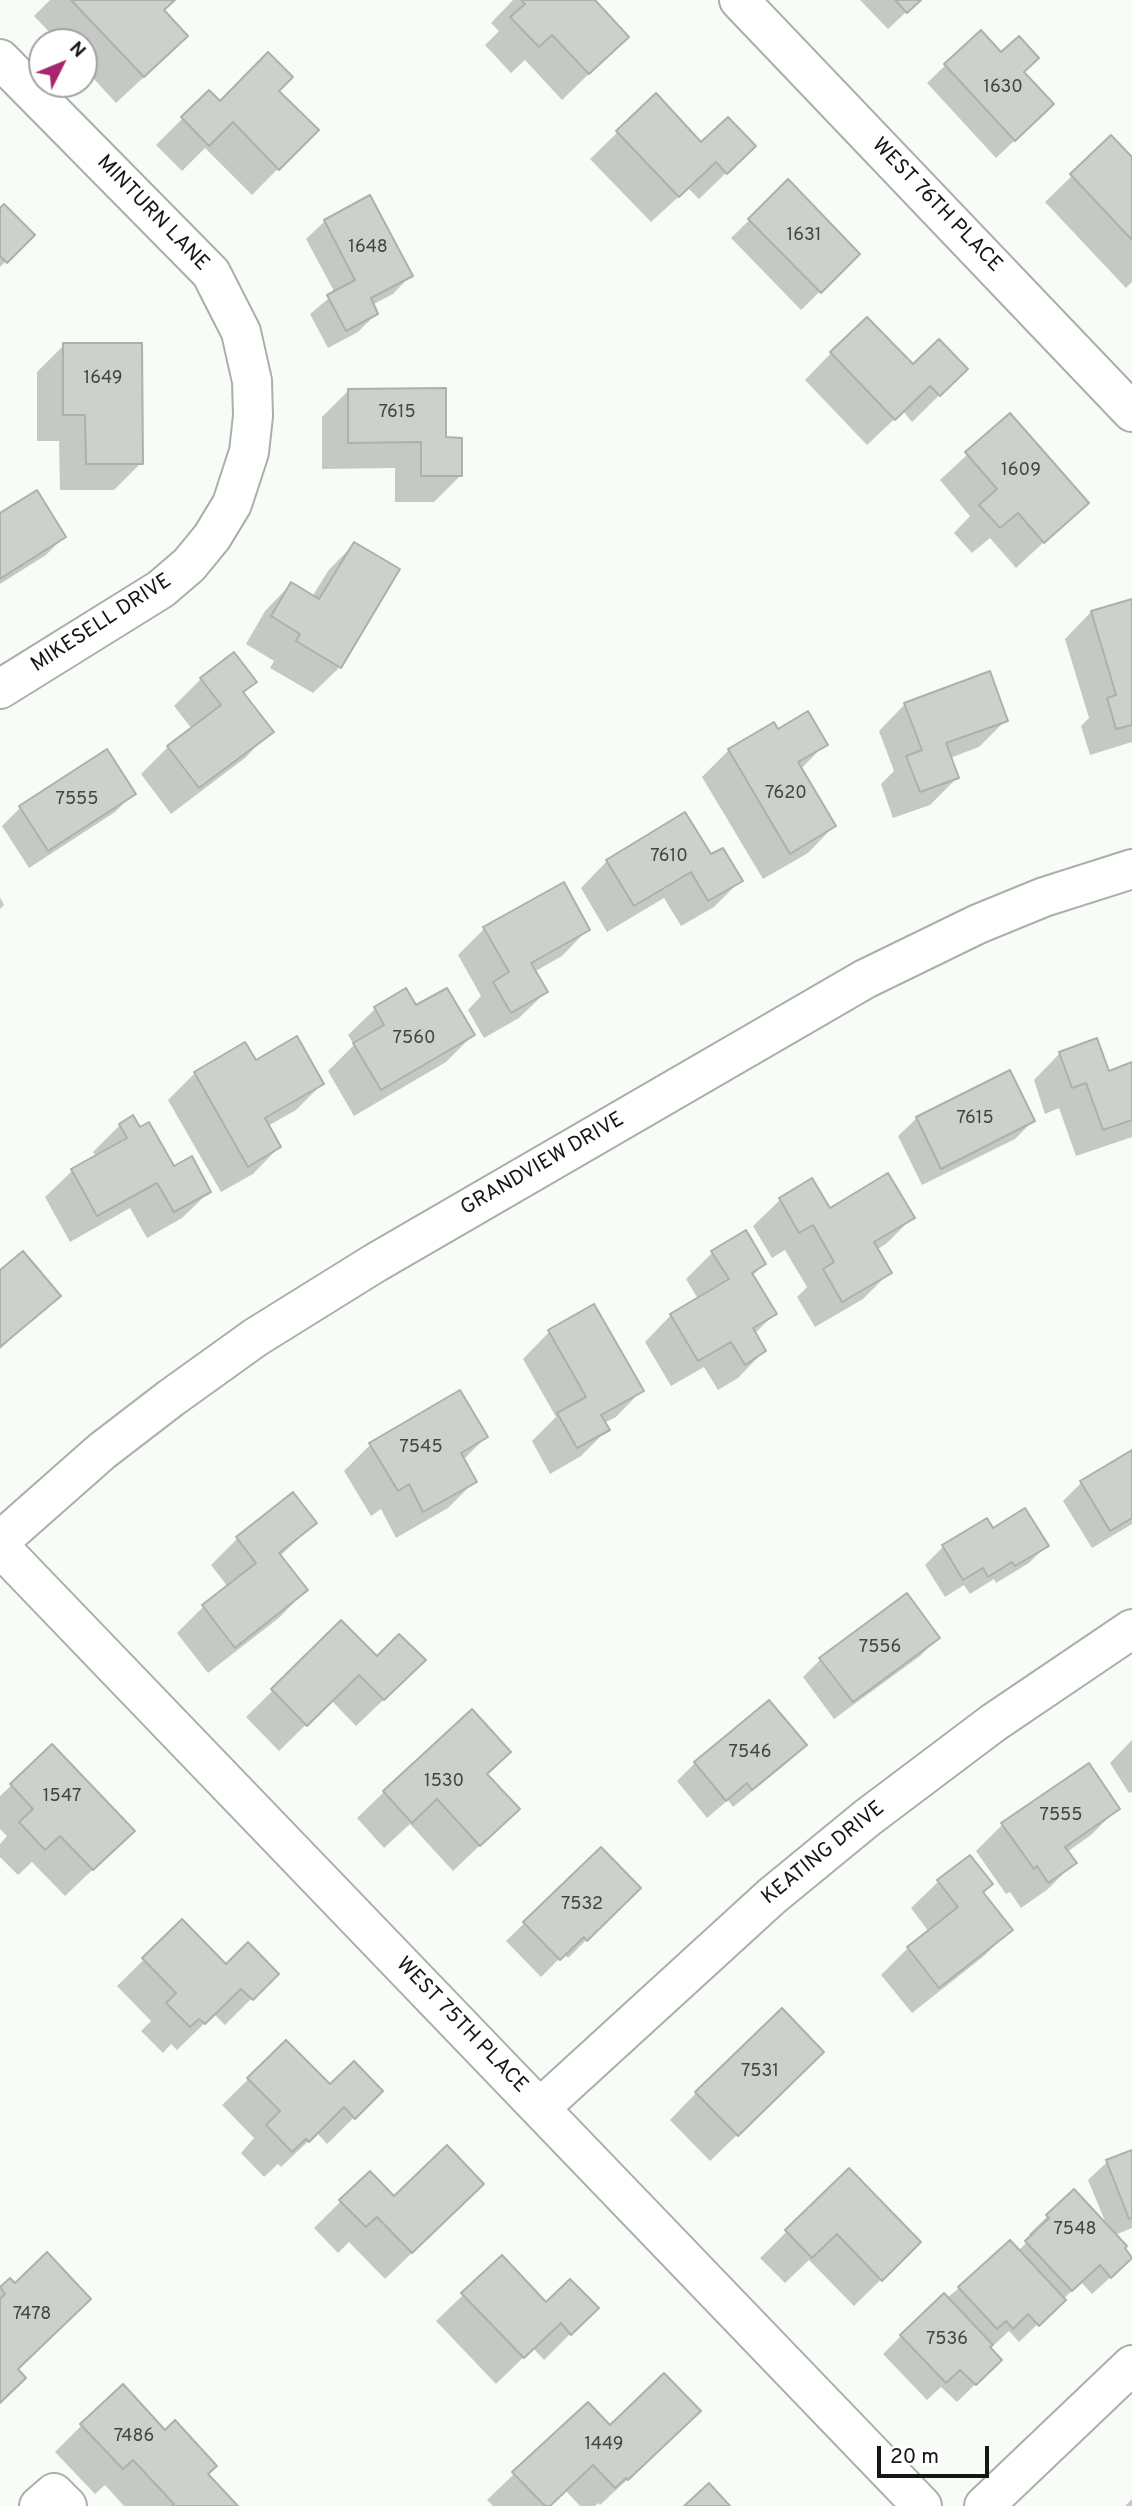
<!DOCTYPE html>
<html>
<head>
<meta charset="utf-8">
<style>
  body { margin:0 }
  #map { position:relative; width:1132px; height:2506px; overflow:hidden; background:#f7fcf6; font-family:Overpass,sans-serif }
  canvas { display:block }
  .north { position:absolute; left:28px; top:28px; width:70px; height:70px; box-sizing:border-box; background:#fff; border:2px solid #a1a2a1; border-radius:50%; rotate:47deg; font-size:19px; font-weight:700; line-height:28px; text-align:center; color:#151615 }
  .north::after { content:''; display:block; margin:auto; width:24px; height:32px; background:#a92570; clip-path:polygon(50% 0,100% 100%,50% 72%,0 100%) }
  .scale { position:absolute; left:877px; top:2446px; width:112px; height:32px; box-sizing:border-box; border:4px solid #151615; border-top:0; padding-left:9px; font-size:21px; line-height:24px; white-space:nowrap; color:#151615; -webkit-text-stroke:5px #fff; paint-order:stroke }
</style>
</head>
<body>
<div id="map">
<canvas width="1132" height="2506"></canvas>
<div class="north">N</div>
<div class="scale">20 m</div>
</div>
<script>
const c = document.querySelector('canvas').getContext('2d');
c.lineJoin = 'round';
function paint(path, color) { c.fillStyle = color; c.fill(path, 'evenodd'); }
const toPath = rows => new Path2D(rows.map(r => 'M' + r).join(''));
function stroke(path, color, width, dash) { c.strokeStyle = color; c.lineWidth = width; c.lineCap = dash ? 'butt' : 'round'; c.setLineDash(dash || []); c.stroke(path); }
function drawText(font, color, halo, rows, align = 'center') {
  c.font = font + ' Overpass,sans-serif'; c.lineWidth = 6; c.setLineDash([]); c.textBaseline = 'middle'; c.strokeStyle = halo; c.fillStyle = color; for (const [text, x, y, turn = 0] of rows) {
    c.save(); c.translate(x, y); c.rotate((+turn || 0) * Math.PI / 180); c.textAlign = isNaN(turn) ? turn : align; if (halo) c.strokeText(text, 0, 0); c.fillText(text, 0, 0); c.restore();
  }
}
const shadow = toPath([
  [50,0,173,0,162,11,159,63,116,103,84,68,84,42,59,42,34,16],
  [513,0,592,0,600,63,562,100,525,60,511,73,485,45,499,31,491,23],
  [860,0,919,0,888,29],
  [980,32,1022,72,1034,122,996,158,927,83],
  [277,91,316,130,252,195,205,148,182,171,156,145,209,92,219,103],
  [655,96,727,172,699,199,688,188,651,222,590,159],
  [1111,138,1132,159,1132,282,1126,288,1045,202],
  [788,182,858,254,801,310,731,238],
  [0,210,32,235,0,267],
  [325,221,411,275,393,294,372,305,376,314,358,332,328,348,310,314,335,293,306,239],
  [64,345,141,463,114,490,60,490,59,441,37,441,37,372],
  [831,353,913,367,966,369,912,422,903,411,867,445,805,380],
  [348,391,445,439,461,475,434,502,395,502,395,468,322,469,322,417],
  [1010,415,1087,502,1016,568,990,538,972,553,954,533,970,516,940,480],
  [0,515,64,537,46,555,0,584],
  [354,544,340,667,313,693,270,668,274,661,246,644,265,611,291,584,312,597,328,571],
  [1132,601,1132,742,1090,755,1081,726,1089,718,1065,639,1091,612],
  [234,654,255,682,243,694,271,731,245,758,171,814,141,774,168,747,192,729,174,706,201,679],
  [905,704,1006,720,979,747,950,758,957,778,930,805,893,818,881,784,894,771,879,731],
  [825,744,801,769,834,826,808,853,763,879,702,777,729,750],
  [106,752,133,794,115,812,29,868,2,826,20,808],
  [710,857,740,881,714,907,681,926,664,898,607,932,581,888,607,861],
  [0,897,4,905,0,909],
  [484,929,588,929,562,956,534,972,546,992,519,1018,484,1038,468,1010,481,996,458,955],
  [416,1008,473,1035,446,1062,354,1116,328,1071,354,1045,348,1035,375,1009],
  [1060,1053,1107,1073,1132,1064,1132,1137,1076,1156,1059,1108,1045,1114,1034,1080],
  [256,1062,322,1084,296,1110,268,1126,279,1147,253,1174,221,1192,168,1100,195,1073],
  [917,1118,1033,1121,1015,1139,922,1185,898,1136],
  [120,1125,174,1168,209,1192,182,1218,147,1238,130,1208,70,1242,45,1197,72,1171,96,1157,93,1152],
  [811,1181,829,1211,912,1218,886,1244,876,1250,889,1273,863,1299,815,1327,797,1297,807,1287,785,1250,772,1258,753,1226,780,1200],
  [713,1252,764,1264,752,1276,775,1314,754,1334,764,1351,738,1378,718,1390,704,1367,671,1386,645,1342,671,1315,698,1299,686,1279],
  [0,1272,58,1295,0,1349],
  [549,1332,642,1390,616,1417,604,1423,608,1429,581,1456,550,1474,532,1441,556,1417,523,1359],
  [486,1437,463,1460,475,1481,448,1508,396,1538,381,1509,371,1516,344,1471,371,1444],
  [1132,1452,1132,1524,1092,1548,1063,1501,1081,1483],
  [315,1523,279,1557,306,1590,280,1617,208,1673,177,1633,203,1607,228,1587,211,1565,238,1538],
  [993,1530,1047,1545,1029,1563,996,1583,994,1579,970,1594,964,1585,945,1597,925,1565,943,1547],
  [341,1623,377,1659,397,1687,356,1726,331,1700,279,1751,246,1717],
  [938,1638,920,1656,834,1719,803,1677,821,1659],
  [1132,1740,1132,1792,1129,1793,1110,1763],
  [805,1745,787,1763,733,1807,728,1800,707,1818,677,1781,695,1763],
  [52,1747,106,1857,65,1896,32,1862,18,1875,0,1857,0,1844,7,1836,0,1829,0,1796],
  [509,1752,486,1775,518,1809,453,1871,410,1824,384,1848,357,1818,384,1792],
  [1118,1808,1091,1835,1067,1852,1074,1863,1048,1889,1021,1908,1010,1892,1006,1894,976,1851,1002,1825],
  [600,1849,639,1888,568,1958,564,1954,541,1977,506,1941],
  [970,1857,982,1893,1010,1930,984,1956,912,2013,881,1975,908,1948,929,1932,911,1908,938,1882],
  [182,1922,226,1967,276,1974,225,2025,214,2014,177,2050,171,2044,163,2053,141,2031,151,2021,117,1986],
  [286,2042,330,2087,381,2091,327,2144,317,2133,281,2167,278,2164,264,2177,241,2153,254,2138,222,2105],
  [795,2079,710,2161,670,2120,696,2093],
  [1132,2152,1132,2228,1115,2235,1113,2275,1092,2294,1081,2282,1019,2342,1009,2331,993,2346,992,2343,987,2348,1000,2360,957,2402,941,2387,927,2400,883,2354,901,2336,959,2288,1018,2251,1032,2237,1029,2234,1074,2191,1107,2226,1088,2180,1107,2162],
  [849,2170,919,2242,854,2306,809,2260,785,2283,760,2258],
  [394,2199,455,2211,385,2279,349,2242,338,2253,314,2228,341,2201],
  [10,2280,16,2370,0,2402,0,2289],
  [463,2295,546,2304,596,2308,544,2360,533,2348,496,2384,436,2321],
  [82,2425,206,2474,236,2506,124,2506,105,2485,95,2494,55,2452],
  [610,2427,672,2438,600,2505,598,2503,595,2506,580,2506,565,2490,549,2506,493,2506,487,2500,514,2474],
  [1132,2499,1132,2506,1125,2506]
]);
const building = toPath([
  [71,0,175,0,164,10,188,36,144,77,71,0],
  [521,0,595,0,629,37,589,74,552,35,539,47,510,17,525,4,521,0],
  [895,0,921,0,907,13,895,0],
  [981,30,1001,52,1019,36,1039,58,1024,72,1054,104,1015,141,944,64,981,30],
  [268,52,293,77,279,91,319,130,279,170,233,122,209,146,181,117,209,90,220,101,268,52],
  [656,93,701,142,728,117,756,146,727,174,716,162,679,197,616,131,656,93],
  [1111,135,1132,157,1132,240,1070,174,1111,135],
  [788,179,860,254,821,293,748,219,788,179],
  [370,195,413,276,371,298,378,314,346,331,327,295,355,280,324,220,370,195],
  [4,204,35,235,7,263,0,256,0,208,4,204],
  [867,317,913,364,939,339,968,369,940,396,930,386,895,420,830,352,867,317],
  [63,343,142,343,143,464,86,464,85,415,63,415,63,343],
  [446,388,446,437,462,438,462,476,421,476,421,442,348,443,348,389,446,388],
  [1010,413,1089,503,1044,543,1018,513,1000,528,979,505,997,489,965,452,1010,413],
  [37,490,66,537,0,579,0,513,37,490],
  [354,542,400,569,341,668,296,641,300,634,271,616,291,582,319,599,354,542],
  [1132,599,1132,725,1116,729,1107,698,1116,695,1091,611,1132,599],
  [234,652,257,682,243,692,274,732,199,788,167,746,221,705,200,678,234,652],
  [990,671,1008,721,946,743,959,778,920,792,906,756,922,750,904,703,990,671],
  [808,711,828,745,798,762,836,826,790,854,728,749,774,722,778,729,808,711],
  [107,749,136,794,48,851,19,806,107,749],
  [685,812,711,854,723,848,743,881,708,901,691,872,634,906,606,860,685,812],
  [564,882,590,930,531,963,548,992,511,1013,493,982,509,972,483,927,564,882],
  [406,988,416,1005,447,988,475,1035,381,1090,353,1043,384,1025,374,1007,406,988],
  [297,1036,324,1084,265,1118,281,1147,248,1167,194,1072,245,1042,256,1060,297,1036],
  [1097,1038,1109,1071,1132,1062,1132,1120,1103,1130,1086,1083,1072,1088,1059,1052,1097,1038],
  [1010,1070,1035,1121,941,1169,916,1117,1010,1070],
  [133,1115,140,1127,149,1122,174,1166,192,1156,211,1192,174,1212,157,1183,97,1216,71,1169,127,1138,119,1124,133,1115],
  [888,1173,915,1218,874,1242,892,1273,842,1302,823,1269,834,1262,813,1225,799,1233,779,1198,812,1178,830,1208,888,1173],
  [746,1230,766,1264,752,1273,777,1314,753,1328,766,1351,745,1365,731,1342,698,1361,670,1314,729,1279,711,1251,746,1230],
  [23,1251,61,1296,0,1347,0,1270,23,1251],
  [594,1304,644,1391,601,1415,610,1430,577,1448,557,1413,586,1397,548,1330,594,1304],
  [460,1390,488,1437,461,1453,477,1482,423,1512,409,1484,398,1491,369,1443,460,1390],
  [1132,1450,1132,1518,1110,1531,1080,1481,1132,1450],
  [293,1492,317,1523,279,1553,308,1590,235,1648,202,1605,256,1563,236,1537,293,1492],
  [1025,1508,1049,1546,1015,1566,1012,1562,988,1577,983,1568,963,1580,942,1545,987,1518,993,1528,1025,1508],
  [907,1593,940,1638,853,1702,819,1658,907,1593],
  [341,1620,377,1656,399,1634,426,1660,384,1700,359,1675,307,1726,271,1689,341,1620],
  [769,1700,807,1745,752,1790,747,1783,726,1801,694,1762,769,1700],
  [472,1709,511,1752,487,1774,520,1809,480,1846,437,1799,412,1823,383,1791,472,1709],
  [52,1744,135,1831,93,1870,60,1836,45,1850,19,1822,33,1809,10,1784,52,1744],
  [1089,1763,1120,1809,1065,1847,1077,1863,1048,1883,1037,1866,1034,1869,1001,1823,1089,1763],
  [601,1847,641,1888,587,1941,584,1937,560,1960,523,1922,601,1847],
  [970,1855,993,1884,983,1892,1013,1930,939,1988,907,1947,958,1907,937,1880,970,1855],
  [182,1919,226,1964,248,1942,279,1974,253,2000,241,1989,205,2024,199,2019,190,2027,166,2003,176,1993,142,1958,182,1919],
  [782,2008,824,2052,738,2136,695,2092,782,2008],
  [286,2040,330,2084,354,2061,383,2091,355,2119,344,2107,309,2142,306,2139,292,2152,266,2125,280,2111,247,2078,286,2040],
  [447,2145,484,2184,412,2253,377,2217,366,2227,339,2200,370,2171,394,2196,447,2145],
  [1132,2150,1132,2218,1129,2219,1106,2160,1132,2150],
  [849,2168,921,2242,882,2281,837,2234,812,2258,785,2230,849,2168],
  [1074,2189,1127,2246,1125,2248,1132,2258,1111,2278,1100,2265,1072,2291,1025,2241,1049,2218,1046,2215,1074,2189],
  [1010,2240,1066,2300,1039,2326,1028,2314,1013,2329,1006,2321,997,2329,958,2287,1010,2240],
  [47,2252,91,2299,18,2369,26,2378,0,2403,0,2299,5,2294,0,2287,10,2278,15,2283,47,2252],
  [502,2255,546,2302,570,2279,599,2308,571,2335,561,2323,524,2358,461,2293,502,2255],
  [944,2293,993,2345,990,2347,1002,2360,976,2385,960,2370,946,2383,900,2335,944,2293],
  [664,2373,701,2411,628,2480,626,2478,615,2488,593,2465,550,2506,545,2506,512,2472,588,2402,610,2425,664,2373],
  [123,2384,165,2430,175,2420,217,2466,208,2474,238,2506,172,2506,174,2504,133,2460,123,2469,80,2424,123,2384],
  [709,2483,730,2506,684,2506,709,2483]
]);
const minor = toPath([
  [739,0,1132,412],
  [0,59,211,273,241,332,252,381,253,416,249,452,232,504,212,537,189,565,161,589,0,689],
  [0,1541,102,1451,171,1398,256,1337,375,1263,865,979,978,924,1044,897,1132,869],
  [0,1547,922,2506],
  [540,2108,772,1896,867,1818,993,1723,1132,1629],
  [39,2506,54,2493,67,2506],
  [984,2506,1132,2365]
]);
const numberNames = [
  ["1630",1003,88],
  ["1631",804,236],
  ["1648",368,248],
  ["1649",103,379],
  ["7615",397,413],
  ["1609",1021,471],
  ["7620",786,794],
  ["7555",77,800],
  ["7610",669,857],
  ["7560",414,1039],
  ["7615",975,1119],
  ["7545",421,1448],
  ["7556",880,1648],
  ["7546",750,1753],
  ["1530",444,1782],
  ["1547",62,1797],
  ["7555",1061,1816],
  ["7532",582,1905],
  ["7531",760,2072],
  ["7548",1075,2230],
  ["7478",32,2315],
  ["7536",947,2340],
  ["7486",134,2437],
  ["1449",604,2445]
];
const streetNames = [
  ["WEST 76TH PLACE",936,206,46],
  ["MINTURN LANE",152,214,46],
  ["MIKESELL DRIVE",102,624,-33],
  ["GRANDVIEW DRIVE",543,1165,-30],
  ["KEATING DRIVE",824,1854,-39],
  ["WEST 75TH PLACE",461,2026,46]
];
paint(shadow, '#0003');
paint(building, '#cdd1cc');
stroke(building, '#acb1ac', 2);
stroke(minor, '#aaafaa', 42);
stroke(minor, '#fff', 38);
drawText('18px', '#434543', null, numberNames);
drawText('21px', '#151615', '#fff', streetNames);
</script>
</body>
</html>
